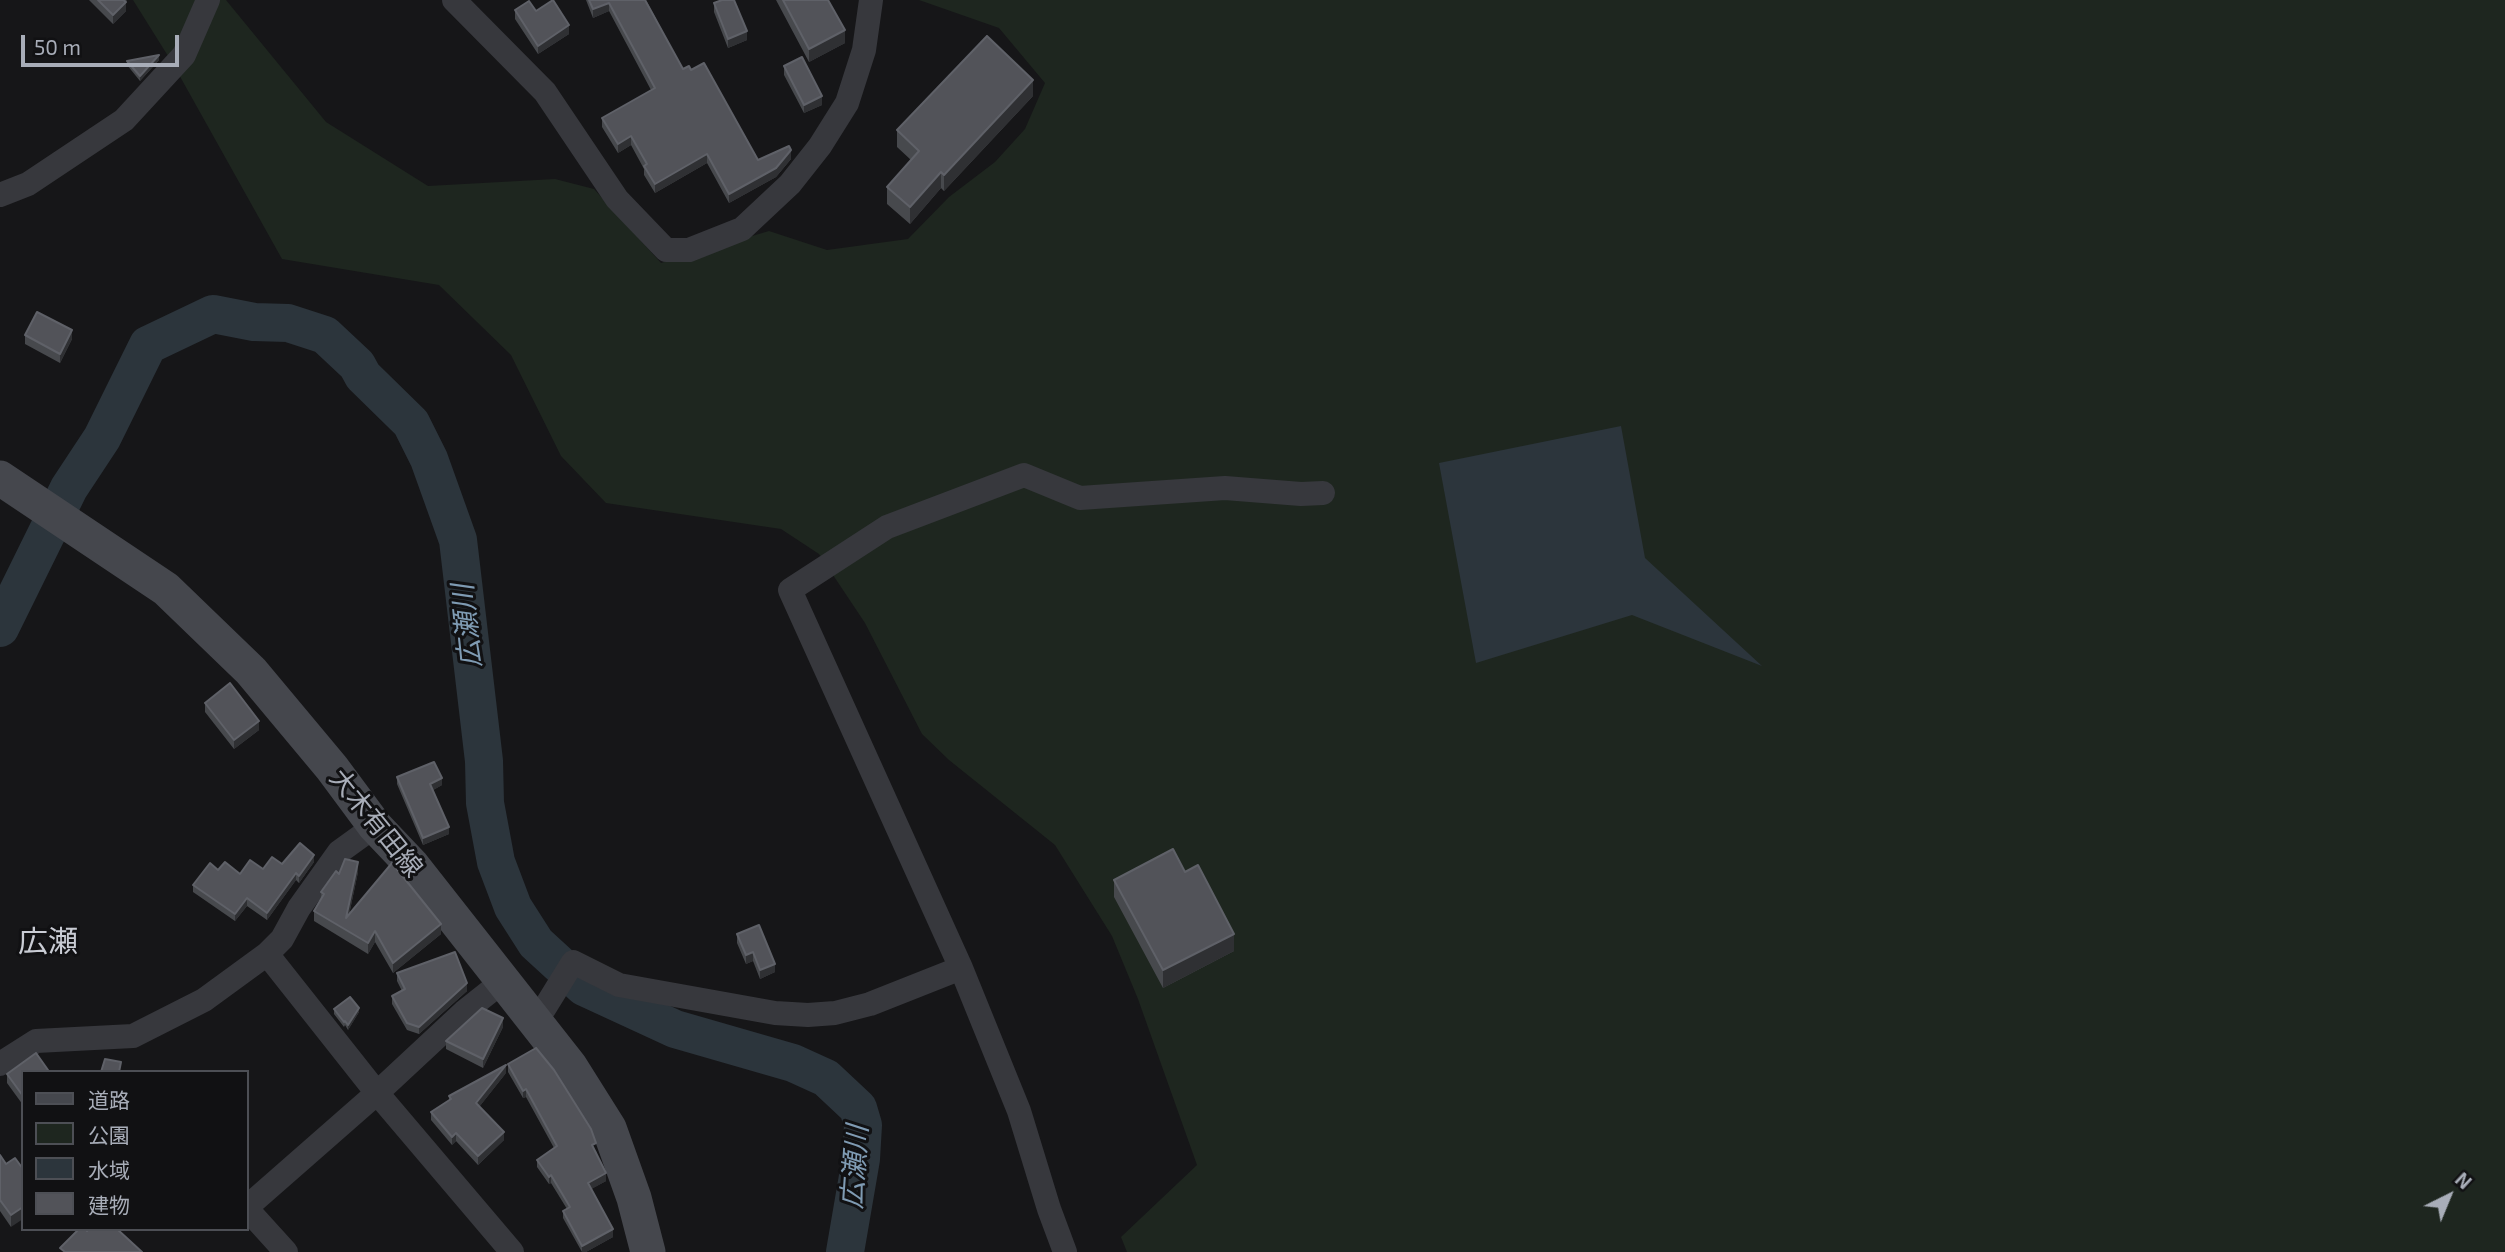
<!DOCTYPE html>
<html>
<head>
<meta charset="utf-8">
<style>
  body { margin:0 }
  #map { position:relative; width:2505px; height:1252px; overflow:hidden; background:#161618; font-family:"Exo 2","Noto Sans JP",sans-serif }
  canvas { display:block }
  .legend { position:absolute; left:21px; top:1070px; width:228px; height:161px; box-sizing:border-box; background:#111113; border:2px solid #4d4f55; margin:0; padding:9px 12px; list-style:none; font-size:21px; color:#a8adb8 }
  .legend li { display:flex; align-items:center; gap:14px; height:35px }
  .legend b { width:35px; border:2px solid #4d4f55 }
  .north { position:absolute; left:2414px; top:1161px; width:70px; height:70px; -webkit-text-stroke:5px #111113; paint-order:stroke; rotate:43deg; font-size:19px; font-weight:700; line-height:28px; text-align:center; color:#a8adb8 }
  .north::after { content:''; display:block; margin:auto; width:24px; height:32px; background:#a8adb8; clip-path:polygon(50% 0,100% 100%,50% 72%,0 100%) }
  .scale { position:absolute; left:21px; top:35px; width:158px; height:32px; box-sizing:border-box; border:4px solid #a8adb8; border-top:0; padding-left:9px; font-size:21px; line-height:24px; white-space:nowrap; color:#a8adb8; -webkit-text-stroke:5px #111113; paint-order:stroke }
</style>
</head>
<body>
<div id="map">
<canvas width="2505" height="1252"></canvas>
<ul class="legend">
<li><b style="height:9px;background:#45474d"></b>道路</li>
<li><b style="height:19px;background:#1e261f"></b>公園</li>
<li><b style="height:19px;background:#2c353c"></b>水域</li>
<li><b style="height:19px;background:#525359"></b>建物</li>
</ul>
<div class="north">N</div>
<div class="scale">50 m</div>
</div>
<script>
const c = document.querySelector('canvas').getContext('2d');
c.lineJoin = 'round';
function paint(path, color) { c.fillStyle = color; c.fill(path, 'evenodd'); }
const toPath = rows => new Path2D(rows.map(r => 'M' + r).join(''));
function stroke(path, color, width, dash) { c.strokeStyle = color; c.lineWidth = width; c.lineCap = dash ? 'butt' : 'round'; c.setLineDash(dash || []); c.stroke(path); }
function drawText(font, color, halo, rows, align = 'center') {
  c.font = font + ' "Exo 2","Noto Sans JP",sans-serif'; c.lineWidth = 6; c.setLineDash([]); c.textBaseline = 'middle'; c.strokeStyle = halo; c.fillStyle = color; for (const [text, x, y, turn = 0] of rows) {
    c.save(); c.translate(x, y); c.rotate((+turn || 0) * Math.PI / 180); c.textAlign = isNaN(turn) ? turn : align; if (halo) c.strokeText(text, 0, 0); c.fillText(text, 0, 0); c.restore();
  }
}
const green = toPath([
  [133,0,226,0,326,122,428,186,555,179,594,189,661,263,769,231,827,250,908,239,949,197,995,162,1025,129,1045,83,999,28,919,0,2505,0,2505,1252,1127,1252,1121,1237,1197,1165,1138,999,1112,936,1055,845,949,760,922,734,865,623,819,554,781,529,606,503,561,456,511,355,439,285,282,259,173,64]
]);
const water = toPath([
  [1621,426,1645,558,1762,666,1632,615,1476,663,1439,463]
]);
const river = toPath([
  [0,628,69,488,102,438,148,345,213,314,254,322,288,323,325,335,357,365,363,376,411,423,429,459,458,540,484,761,485,803,496,862,513,907,536,943,584,987,675,1029,793,1063,826,1078,858,1108,863,1125,861,1159,845,1252]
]);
const street = toPath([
  [454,0,545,92,617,199,666,250,689,250,742,229,790,184,820,146,847,103,864,50,871,0],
  [0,195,28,184,124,120,184,55,208,0],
  [267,954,377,1093,512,1252],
  [529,1013,544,1009,573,962,619,985,775,1013,808,1015,835,1013,870,1004,961,968],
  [0,1064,36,1041,133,1036,204,1000,267,954,282,939,299,908,339,852,375,826],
  [247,1207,377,1093,464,1012,503,981],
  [247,1209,286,1252],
  [1065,1252,1049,1209,1019,1111,961,968,790,590,887,527,1024,475,1080,498,1225,488,1301,494,1323,493]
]);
const secondary = toPath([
  [0,478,166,589,251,671,332,768,375,826,412,865,570,1066,609,1128,634,1198,648,1252]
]);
const wall = toPath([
  [89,0,127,0,125,2,126,11,113,24],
  [586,0,646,0,683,69,758,160,791,159,776,177,729,203,707,163,655,193,644,175,644,169,631,145,618,153,602,127,602,118,651,90,609,11,593,18],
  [776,0,828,0,845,43,809,62],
  [714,3,747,40,728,48,714,12],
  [515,10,536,11,569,34,538,54,515,19],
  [159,60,140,81,127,65,127,61],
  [784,66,822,105,804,113,784,75],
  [1033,96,944,191,941,188,910,224,887,204,887,187,911,160,897,147,897,130],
  [25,335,72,339,60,363,25,344],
  [205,703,259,730,234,749,205,712],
  [397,777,442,785,433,790,449,834,423,845,397,784],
  [314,862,299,883,296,880,267,920,247,906,235,921,193,892,193,885,218,870,240,874,282,864],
  [358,872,349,915,441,934,393,973,375,942,368,954,314,921,314,911,321,898,321,892,339,874],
  [1185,872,1234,951,1163,988,1114,897,1114,880],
  [737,934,775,972,760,979,753,961,746,964,737,943],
  [397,973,467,991,419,1034,407,1030,392,1004,392,996,402,991,397,981],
  [334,1009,359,1012,348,1030,345,1025,344,1027,334,1014],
  [503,1027,483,1068,446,1049,446,1041],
  [36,1053,48,1072,23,1072,23,1105,7,1083,7,1074],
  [508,1064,596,1151,606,1181,591,1189,613,1237,586,1252,582,1252,563,1218,563,1211,567,1209,551,1183,549,1184,537,1167,537,1160,554,1148,526,1097,523,1098,508,1072],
  [506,1073,479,1107,504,1140,478,1165,456,1141,452,1145,431,1120,431,1112,449,1100,449,1096],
  [0,1155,6,1164,15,1158,11,1227,0,1211]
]);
const shadedWall = toPath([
  [126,2,126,11,113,24,113,15],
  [609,3,609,11,593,18,593,9],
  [569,25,569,34,538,54,538,46],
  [845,30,845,43,809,62,809,49],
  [747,31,747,40,728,48,728,39],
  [159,55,159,60,140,81,140,76],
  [1033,80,1033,96,944,191,944,175],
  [822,96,822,105,804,113,804,105],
  [631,136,631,145,618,153,618,144],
  [791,150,791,159,776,177,729,203,729,194],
  [707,154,707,163,655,193,655,184],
  [941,172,941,188,910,224,910,207],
  [72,330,72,339,60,363,60,354],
  [259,721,259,730,234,749,234,740],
  [442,778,442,785,430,792,430,784],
  [449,827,449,834,423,845,423,838],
  [314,855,314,862,299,883,299,876],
  [358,862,358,872,346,929,346,918],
  [296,873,296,880,267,920,267,913],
  [247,898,247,906,235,921,235,914],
  [441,924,441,934,393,973,393,963],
  [375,931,375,942,368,954,368,943],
  [1234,934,1234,951,1163,988,1163,970],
  [753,952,753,961,746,964,746,955],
  [775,964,775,972,760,979,760,970],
  [467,983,467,991,419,1034,419,1027],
  [359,1008,359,1012,348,1030,348,1025],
  [503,1018,503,1027,483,1068,483,1059],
  [506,1065,506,1073,476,1111,476,1103],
  [526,1089,526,1097,523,1098,523,1091],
  [504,1132,504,1140,478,1165,478,1156],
  [456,1133,456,1141,452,1145,452,1137],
  [606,1173,606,1181,588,1191,588,1183],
  [551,1175,551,1183,549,1184,549,1177],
  [23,1207,23,1219,11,1227,11,1215],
  [613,1229,613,1237,586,1252,582,1252,582,1246]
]);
const building = toPath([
  [98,0,123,0,126,2,113,15,98,0],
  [553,0,569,25,538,46,515,10,529,1,536,11,553,0],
  [589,0,645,0,683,69,689,66,691,70,704,63,758,160,789,146,791,150,776,168,729,194,707,154,655,184,644,166,647,164,631,136,618,144,602,118,655,88,609,3,593,9,589,0],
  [722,0,734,0,747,31,728,39,714,3,722,0],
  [783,0,828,0,845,30,809,49,783,0],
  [987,36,1033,80,944,175,941,172,910,207,887,187,919,151,897,130,987,36],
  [159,55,140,76,127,61,159,55],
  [802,57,822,96,804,105,784,66,802,57],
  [37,312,72,330,60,354,25,335,37,312],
  [230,683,259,721,234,740,205,703,230,683],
  [434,762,442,778,430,784,449,827,423,838,397,777,434,762],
  [300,843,314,855,299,876,296,873,267,913,247,898,235,914,193,885,210,863,218,870,225,862,240,874,250,860,263,869,272,857,282,864,300,843],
  [1173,849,1185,872,1198,865,1234,934,1163,970,1114,880,1173,849],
  [345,859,358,862,346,918,392,863,441,924,393,963,375,931,368,943,314,911,324,894,321,892,336,871,339,874,345,859],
  [759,925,775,964,760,970,753,952,746,955,737,934,759,925],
  [455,952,467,983,419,1027,407,1023,392,996,405,989,397,973,455,952],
  [350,997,359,1008,348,1025,345,1021,344,1022,334,1009,350,997],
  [482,1008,503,1018,483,1059,446,1041,482,1008],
  [536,1048,554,1070,591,1129,596,1143,592,1145,606,1173,588,1183,613,1229,582,1246,563,1211,570,1207,551,1175,549,1177,537,1160,557,1146,526,1089,523,1091,508,1064,536,1048],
  [36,1053,48,1070,46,1072,23,1072,23,1096,7,1074,36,1053],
  [105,1059,121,1062,119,1072,101,1072,105,1059],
  [506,1065,476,1103,504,1132,478,1156,456,1133,452,1137,431,1112,451,1099,449,1096,506,1065],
  [0,1155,6,1164,15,1158,23,1169,23,1207,11,1215,0,1200,0,1155],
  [79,1229,85,1229,87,1231,89,1229,117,1229,142,1252,65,1252,60,1248,79,1229]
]);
const streetNames = [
  ["大木有田線",376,823,51]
];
const waterNames = [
  ["広瀬川",467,626,-96],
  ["広瀬川",855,1167,-86]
];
const quarterNames = [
  ["広瀬",48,942]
];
paint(green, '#1e261f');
paint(water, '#2c353c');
stroke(river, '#2c353c', 38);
stroke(street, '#37383d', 24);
stroke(secondary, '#45474d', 35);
paint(wall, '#47494d');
paint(shadedWall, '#2f3033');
paint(building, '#525359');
stroke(building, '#5f6168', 2);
drawText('26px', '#a8adb8', '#111113', streetNames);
drawText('italic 28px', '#7f9bb3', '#111113', waterNames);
drawText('30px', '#c9ccd4', '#111113', quarterNames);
</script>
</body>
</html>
